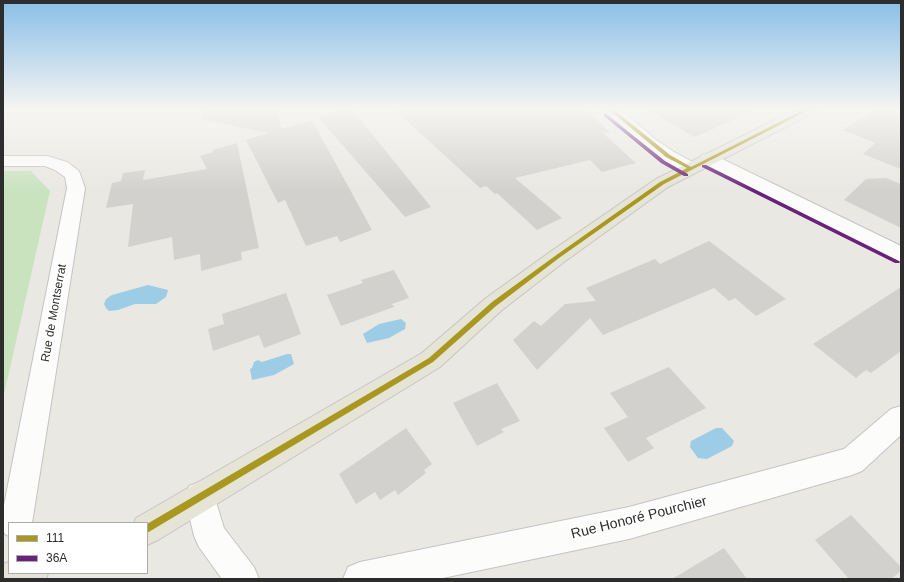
<!DOCTYPE html>
<html>
<head>
<meta charset="utf-8">
<style>
  body { margin:0 }
  #map { position:relative; width:904px; height:582px; overflow:hidden; background:#eae8e3; font-family:Helvetica,sans-serif }
  canvas { display:block }
  .frame { position:absolute; inset:0; border:4px solid #2d2d2d; pointer-events:none }
  .legend { position:absolute; left:8px; top:522px; width:140px; height:52px; box-sizing:border-box; background:#fff; border:1px solid #ababab; margin:0; padding:5px 7px; list-style:none; font-size:12px; color:#2d2d2d }
  .legend li { display:flex; align-items:center; gap:8px; height:20px }
  .legend b { width:20px; border:1px solid #ababab }
</style>
</head>
<body>
<div id="map">
<canvas width="904" height="582"></canvas>
<div class="frame"></div>
<ul class="legend">
<li><b style="height:5px;background:#a9981f"></b>111</li>
<li><b style="height:5px;background:#69227b"></b>36A</li>
</ul>
</div>
<script>
const c = document.querySelector('canvas').getContext('2d');
c.lineJoin = 'round';
function paint(path, color) { c.fillStyle = color; c.fill(path, 'evenodd'); }
const toPath = rows => new Path2D(rows.map(r => 'M' + r).join(''));
function stroke(path, color, width, dash) { c.strokeStyle = color; c.lineWidth = width; c.lineCap = dash ? 'butt' : 'round'; c.setLineDash(dash || []); c.stroke(path); }
function drawText(font, color, halo, rows, align = 'center') {
  c.font = font + ' Helvetica,sans-serif'; c.lineWidth = 4; c.setLineDash([]); c.textBaseline = 'middle'; c.strokeStyle = halo; c.fillStyle = color; for (const [text, x, y, turn = 0] of rows) {
    c.save(); c.translate(x, y); c.rotate((+turn || 0) * Math.PI / 180); c.textAlign = isNaN(turn) ? turn : align; if (halo) c.strokeText(text, 0, 0); c.fillText(text, 0, 0); c.restore();
  }
}
const green = toPath([
  [3,171,31,171,50,191,3,399]
]);
const water = toPath([
  [148,285,168,290,166,297,156,304,135,304,118,310,109,311,106,308,104,304,106,299,112,295],
  [401,319,406,323,405,329,389,338,367,343,363,334,379,324],
  [287,354,291,354,294,364,274,375,252,380,250,369,252,368,254,362,258,360,262,362],
  [716,428,722,428,734,441,732,446,707,459,698,458,690,447,691,441]
]);
const building = toPath([
  [203,109,278,109,281,129,312,120,372,230,340,242,337,236,306,246,285,200,278,203,246,140,268,133,202,119],
  [342,109,352,109,431,207,405,217,318,117],
  [394,109,585,109,610,132,603,133,636,163,602,172,590,160,515,178,562,218,537,230,497,193,495,194,486,186,480,188],
  [646,109,757,109,695,137],
  [877,109,901,109,901,169,863,154,875,143,843,130],
  [237,143,259,248,241,252,242,260,201,271,200,254,174,260,172,237,128,247,133,204,106,208,112,183,121,181,123,173,145,170,143,180,207,169,200,156,213,152,212,150],
  [886,178,901,184,901,228,844,200,866,179],
  [709,241,786,299,756,316,735,298,729,301,714,288,603,335,590,318,537,370,513,340,534,321,541,326,565,304,596,301,586,288,655,259,660,264],
  [394,270,409,298,392,304,394,307,341,326,327,295,363,283,361,280],
  [901,287,901,351,871,373,866,370,856,378,813,344],
  [286,293,301,334,264,348,259,335,213,351,208,329,224,324,222,314],
  [669,367,706,408,646,438,654,448,628,462,604,428,628,417,610,393],
  [497,383,520,421,501,429,504,432,477,446,453,403],
  [406,428,432,464,424,470,426,473,398,495,395,490,380,500,375,492,356,504,339,474],
  [851,515,901,567,901,571,891,579,849,579,815,540],
  [724,548,747,579,672,579]
]);
const minor = toPath([
  [603,109,620,109,655,139,674,152,696,164,699,168,696,172,690,173,684,172,662,160,643,145,603,109],
  [708,154,714,155,901,246,901,262,894,260,702,163,700,159,702,155,708,154],
  [3,156,47,156,67,162,79,171,85,188,32,523,9,523,9,536,5,534,3,529,3,510,67,188,65,177,55,170,45,166,3,166,3,156],
  [901,406,901,435,862,471,852,475,629,539,438,579,343,579,348,567,360,562,629,507,844,449,891,409,901,406],
  [200,482,211,486,224,528,254,567,259,579,222,579,199,547,194,536,185,497,189,486,200,482]
]);
const major = toPath([
  [797,109,817,109,815,112,668,187,564,262,502,310,440,367,158,540,147,545,147,523,134,523,136,518,422,353,486,298,550,252,656,179,797,109],
  [9,562,9,573,48,573,46,579,3,579,3,564,9,562]
]);
const bus1 = toPath([
  [608,109,613,109,670,155,691,167,805,109,811,109,664,184,559,258,496,306,433,362,147,533,147,524,429,358,492,302,555,256,660,182,687,168,666,157,608,109]
]);
const bus2 = toPath([
  [604,114,606,114,665,161,688,174,688,176,684,176,661,163,604,116,604,114],
  [702,165,706,165,899,261,900,262,899,263,895,263,702,167,702,165]
]);
const streetNames = [
  ["Rue de Montserrat",54,313,-80]
];
const nearStreetnames = [
  ["Rue Honoré Pourchier",639,518,-14]
];
paint(green, '#cae3bf');
paint(water, '#9ccce6');
paint(building, '#d3d1ce');
stroke(minor, '#c4c4c3', 2);
stroke(major, '#c6c5c3', 2);
paint(minor, '#fcfcfb');
paint(major, '#e6e4d6');
paint(bus1, '#a9981f');
paint(bus2, '#69227b');
const sky = c.createLinearGradient(0, 0, 0, 191);
sky.addColorStop(0, '#89bee7');
sky.addColorStop(0.57, '#f6f5f2');
sky.addColorStop(1, '#f6f5f200');
c.fillStyle = sky;
c.fillRect(0, 0, 904, 191);
drawText('12px', '#2d2d2d', '#fff', streetNames);
drawText('14px', '#2d2d2d', '#fff', nearStreetnames);
</script>
</body>
</html>
